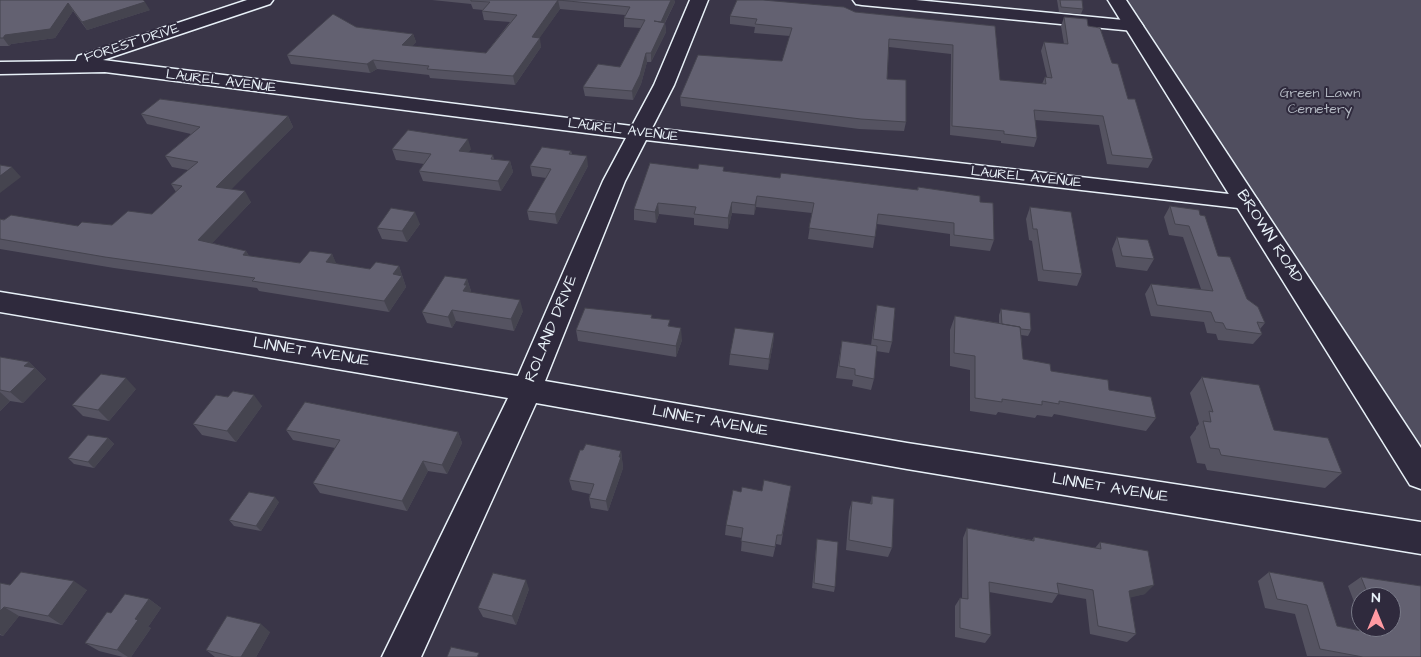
<!DOCTYPE html>
<style>
body{margin:0}
#map{position:relative;width:1421px;height:657px;overflow:hidden;background:#3a3648;font-family:"Architects Daughter",sans-serif}
canvas{display:block}
.north{position:absolute;left:1351px;top:587px;width:50px;height:50px;box-sizing:border-box;background:#2f2a3d;border:1px solid #797a88;border-radius:50%;rotate:0deg;font-size:14px;font-weight:700;line-height:20px;text-align:center;color:#e8f1f8}
.north::after{content:'';display:block;margin:auto;width:18px;height:22px;background:#ff9aa2;clip-path:polygon(50% 0,100% 100%,50% 72%,0 100%)}
</style>
<div id="map">
<canvas width="1421" height="657"></canvas>
<div class="north">N</div>
</div>
<script>
const context = document.querySelector('canvas').getContext('2d');
context.lineJoin = 'round';
function fillPath(path, color) {
  context.fillStyle = color;
  context.fill(path, 'evenodd');
}
function poly(rows) {
  const path = new Path2D();
  for (const r of rows) {
    path.moveTo(r[0], r[1]);
    for (let i = 2; i < r.length; i += 2) path.lineTo(r[i], r[i + 1]);
  }
  return path;
}
function stroke(path, color, width, dash) {
  context.strokeStyle = color;
  context.lineWidth = width;
  context.lineCap = dash ? 'butt' : 'round';
  context.setLineDash(dash || []);
  context.stroke(path);
}
function label(font, color, halo, rows, align = 'center') {
  context.font = font + ' "Architects Daughter",sans-serif';
  context.lineWidth = 4;
  context.setLineDash([]);
  context.textBaseline = 'middle';
  context.strokeStyle = halo;
  context.fillStyle = color;
  for (const [text, x, y, turn = 0] of rows) {
    context.save();
    context.translate(x, y);
    context.rotate((+turn || 0) * Math.PI / 180);
    context.textAlign = isNaN(turn) ? turn : align;
    if (halo) context.strokeText(text, 0, 0);
    context.fillText(text, 0, 0);
    context.restore();
  }
}
fillPath(poly([
 [1126,0,1421,0,1421,448]
]), '#504e5f');
const minor = poly([
 [247,0,273,0,270,4,103,60,632,126,654,85,690,0,708,0,674,85,652,128,1255,197,1259,202,1255,207,1247,209,646,140,625,181,545,381,907,443,1421,522,1421,554,907,469,536,403,421,657,382,657,508,398,0,312,0,292,518,376,603,181,626,138,105,72,0,74,0,62,76,61,78,56,247,0],
 [853,0,916,0,1134,21,1140,22,1143,26,1140,30,1134,31,862,5,856,4,853,0]
]);
const major = poly([
 [1108,0,1126,0,1421,448,1421,489,1410,485,1108,0]
]);
stroke(minor, '#e8f1f8', 3);
stroke(major, '#e8f1f8', 3);
fillPath(minor, '#2f2a3d');
fillPath(major, '#2f2a3d');
fillPath(poly([
 [0,0,150,10,87,30,73,11,55,38,11,44,9,46,0,46],
 [432,0,674,0,675,2,665,23,666,32,651,62,647,62,641,84,633,100,585,96,583,87,620,67,641,28,624,27,624,18,625,15,560,9,539,38,541,47,515,85,430,78,429,75,377,69,370,73,291,64,287,55,356,27,413,34,416,42,412,46,486,53,510,22,484,20,482,11,483,10,473,9,471,4],
 [1057,0,1082,0,1083,9,1081,14,1059,12],
 [855,12,995,26,1000,80,1042,84,1045,77,1047,77,1041,51,1044,42,1064,44,1061,26,1064,17,1088,26,1112,63,1128,99,1153,159,1148,168,1107,164,1099,125,1035,120,1037,138,1034,147,1001,143,1001,141,950,135,951,54,889,47,887,79,906,122,904,131,859,129,681,106,680,97,782,61,790,36,754,33,755,27,730,24,730,16],
 [141,114,288,116,293,127,231,189,251,202,212,243,246,251,249,256,300,263,332,254,336,264,370,269,399,266,406,287,389,312,259,291,257,288,114,268,0,249,0,219,78,226,112,225,152,214,176,192,171,184,188,170,172,167,165,156,191,134,147,124],
 [392,149,471,149,468,152,493,155,494,160,510,161,513,172,501,191,423,181,419,171,424,164,396,160],
 [571,151,572,154,588,166,557,224,529,220,527,211,546,178,532,176,530,166],
 [698,169,724,171,780,178,917,190,918,187,980,202,994,240,990,251,950,246,950,234,877,224,873,248,808,239,812,213,756,207,754,215,732,213,728,229,694,225,694,218,659,214,656,223,634,220,634,209],
 [1170,206,1200,215,1218,256,1247,299,1265,323,1260,329,1262,334,1253,344,1218,340,1216,334,1207,333,1204,322,1151,316,1145,294,1151,284,1201,289,1183,237,1169,235,1164,217],
 [1030,207,1082,274,1077,286,1038,281,1032,241,1029,240,1026,219],
 [420,224,407,242,382,239,377,228],
 [1117,237,1154,259,1147,271,1116,267,1112,249],
 [467,279,471,291,470,292,523,311,514,331,456,321,452,328,427,323,422,312],
 [877,305,892,342,889,353,876,351,874,379,871,390,852,386,853,380,836,378,842,341,871,345,875,316],
 [1001,309,1031,330,1028,336,1021,335,1023,359,1051,371,1109,390,1156,418,1146,431,1054,414,1052,417,1037,415,1035,418,998,412,996,415,970,411,970,370,950,366,950,330,955,316,999,323,999,315],
 [652,318,670,326,682,340,676,357,578,341,576,330],
 [774,333,773,344,768,370,729,365,730,354],
 [0,357,29,362,46,379,23,403,10,401,0,411],
 [1202,377,1274,430,1342,473,1325,488,1207,470,1205,464,1197,463,1190,437,1196,429,1196,427,1199,424,1190,393],
 [136,389,109,421,83,416,72,405],
 [228,397,262,406,236,442,202,435,193,424],
 [286,430,458,432,462,443,447,474,428,471,407,511,320,493,313,483,335,448,293,440],
 [108,438,114,444,94,468,74,464,68,458],
 [621,451,623,468,608,511,591,508,589,498,590,494,572,490,569,480],
 [791,486,781,545,776,544,773,557,741,551,742,538,725,535,726,525,741,492,762,491],
 [872,496,892,548,888,557,846,550,849,511,852,501,870,504],
 [279,502,261,531,234,526,229,520],
 [967,528,1032,540,1034,537,1095,548,1100,542,1145,594,1130,597,1136,634,1127,642,1090,634,1086,599,1058,594,1052,603,989,592,991,635,985,643,955,637,955,606,960,598,962,598,963,538],
 [817,539,835,587,834,592,812,588],
 [1269,572,1323,582,1337,626,1366,632,1364,627,1391,627,1391,597,1361,597,1361,620,1348,586,1361,577,1421,586,1421,657,1307,656,1295,614,1265,608,1258,581],
 [0,583,10,585,87,590,62,625,19,616,3,636,0,635],
 [529,589,516,625,483,617,478,608],
 [149,599,161,608,148,627,151,628,131,657,123,657,99,651,85,643,111,613],
 [270,632,256,657,215,657,206,650]
]), '#555361');
fillPath(poly([
 [558,0,560,9,534,46,532,37],
 [671,0,674,0,675,2,661,30,661,22],
 [145,2,150,10,87,30,82,22],
 [68,3,73,11,55,38,11,44,9,46,3,38,5,35],
 [665,23,666,32,651,62,651,53],
 [413,34,416,42,404,54,402,45],
 [540,38,541,47,515,85,513,76],
 [646,53,647,62,641,84,633,100,632,91],
 [373,60,377,69,370,73,367,64],
 [288,116,293,127,223,198,216,187],
 [468,139,471,149,462,162,459,151],
 [587,156,588,166,557,224,555,214],
 [510,161,513,172,501,191,498,181],
 [12,167,21,177,0,193,0,176],
 [245,191,251,202,205,251,198,240],
 [757,196,756,207,754,215,755,205],
 [732,202,732,213,728,229,728,218],
 [658,203,659,214,656,223,655,212],
 [415,212,420,224,407,242,402,231],
 [246,251,253,262,243,255],
 [332,254,337,265,326,262],
 [399,266,406,287,389,312,384,301,393,274],
 [467,279,471,291,470,293,463,291,464,285],
 [520,300,523,311,514,331,511,319],
 [452,310,456,321,452,328,448,317],
 [681,328,682,340,676,357,676,346],
 [774,333,773,344,768,370,769,359],
 [29,362,46,379,23,403,10,392,24,366],
 [126,378,136,389,109,421,98,410],
 [0,392,10,401,0,411],
 [254,395,262,406,236,442,227,431],
 [458,432,462,443,447,474,442,465],
 [108,438,114,444,94,468,88,462],
 [621,451,623,468,608,511,606,501],
 [423,461,428,471,407,511,402,501],
 [275,497,279,502,261,531,256,526],
 [526,580,529,589,516,625,512,616],
 [74,581,87,590,62,625,48,616],
 [1154,585,1145,594,1121,600,1129,591],
 [149,599,161,608,148,627,151,628,131,657,128,657,117,650,135,619],
 [4,607,19,616,3,636,0,634,0,611],
 [261,624,270,632,256,657,241,657]
]), '#45444f');
const building = poly([
 [0,0,143,0,145,2,82,22,68,3,50,29,5,35,3,38,0,38,0,0],
 [471,0,671,0,661,22,654,21,665,23,651,53,646,53,640,75,632,91,583,87,598,64,620,67,645,20,624,18,630,7,558,0,532,37,540,38,513,76,427,69,429,66,373,60,367,64,287,55,333,14,356,27,413,34,402,45,486,53,517,15,482,11,490,2,471,1,471,0],
 [737,0,763,0,844,7,855,12,995,26,1000,80,1046,84,1045,77,1052,78,1044,42,1068,44,1064,17,1087,19,1088,26,1100,28,1112,63,1118,64,1128,99,1135,99,1153,159,1112,155,1103,116,1034,110,1037,138,1004,134,1004,131,952,126,953,45,889,39,887,79,906,80,906,122,861,119,680,97,698,55,782,61,792,28,755,24,757,19,730,16,737,0],
 [1060,0,1082,0,1083,9,1061,7,1060,0],
 [160,99,288,116,216,187,245,191,198,240,246,251,243,255,300,263,310,251,332,254,326,262,370,269,376,262,399,266,393,274,402,276,384,301,252,281,255,278,105,257,0,239,0,219,4,220,11,215,78,226,82,222,112,225,128,211,152,214,182,186,171,184,198,162,165,156,200,127,141,114,160,99],
 [408,130,468,139,459,151,493,155,491,159,510,161,498,181,419,171,431,154,392,149,408,130],
 [542,147,571,151,569,154,587,156,555,214,527,211,551,169,530,166,542,147],
 [650,163,698,169,699,164,724,167,723,171,780,178,781,173,918,190,918,187,980,196,980,202,993,203,994,240,954,235,954,223,878,214,875,237,809,228,814,203,757,196,755,205,732,202,728,218,694,214,696,207,658,203,655,212,634,209,650,163],
 [0,165,12,167,0,176,0,165],
 [1170,206,1199,210,1200,215,1205,216,1218,256,1230,257,1247,299,1258,307,1265,323,1257,322,1262,334,1226,329,1223,323,1215,322,1211,312,1157,305,1151,284,1213,291,1189,226,1175,224,1170,206],
 [1030,207,1071,212,1082,274,1043,270,1037,229,1033,229,1030,207],
 [391,208,415,212,402,231,377,228,391,208],
 [1117,237,1148,240,1154,259,1122,256,1117,237],
 [445,276,467,279,464,285,467,285,463,291,520,300,511,319,452,310,448,317,422,312,445,276],
 [877,305,895,308,892,342,873,339,877,305],
 [585,308,652,315,651,318,670,320,668,326,681,328,676,346,576,330,585,308],
 [1001,309,1030,313,1031,330,1021,329,1020,327,1002,324,1001,309],
 [955,316,1020,327,1023,359,1050,364,1051,371,1108,380,1109,390,1151,397,1156,418,1059,401,1059,404,1042,401,1042,405,1002,399,1002,402,975,398,975,356,954,353,955,316],
 [735,328,774,333,769,359,730,354,735,328],
 [842,341,877,346,874,379,855,375,855,369,839,366,842,341],
 [0,357,29,362,24,366,35,368,10,392,0,390,0,357],
 [101,374,126,378,98,410,72,405,101,374],
 [1202,377,1259,385,1274,430,1328,438,1342,473,1221,455,1219,449,1210,448,1203,421,1211,422,1209,411,1213,412,1202,377],
 [233,391,254,395,227,431,193,424,216,395,228,397,233,391],
 [305,402,458,432,442,465,423,461,402,501,313,483,340,440,286,430,305,402],
 [88,435,108,438,88,462,68,458,88,435],
 [586,444,621,451,619,457,621,457,606,501,589,498,594,484,569,480,580,450,583,450,586,444],
 [764,480,791,486,782,535,777,535,775,547,741,541,743,528,726,525,733,490,741,492,742,487,762,491,764,480],
 [249,492,275,497,256,526,229,520,249,492],
 [872,496,894,499,892,548,849,540,852,501,872,504,872,496],
 [967,528,1034,541,1034,537,1101,549,1100,542,1148,551,1154,585,1129,591,1136,634,1098,626,1093,590,1057,583,1059,594,989,582,991,635,960,628,960,598,968,599,967,528],
 [817,539,838,542,835,587,814,583,817,539],
 [21,572,74,581,48,616,4,607,0,611,0,583,10,585,21,572],
 [1269,572,1323,582,1337,626,1381,635,1381,633,1383,634,1381,627,1391,627,1391,597,1369,597,1361,577,1421,586,1421,657,1363,657,1320,649,1307,605,1277,599,1269,572],
 [493,573,526,580,512,616,478,608,493,573],
 [125,594,149,599,135,619,138,620,117,650,85,643,107,612,111,613,125,594],
 [227,616,261,624,241,657,234,657,206,650,227,616],
 [451,647,479,653,477,657,447,657,451,647]
]);
fillPath(building, '#636171');
stroke(building, '#45444f', 1);
label('14px', '#e8f1f8', '#2f2a3d', [
 ["FOREST DRIVE",132,44,-18],
 ["LAUREL AVENUE",221,82,7],
 ["LAUREL AVENUE",623,131,7],
 ["LAUREL AVENUE",1026,178,6]
]);
label('14px', '#b3b8c2', '#2f2a3d', [
 ["Green Lawn",1320,94],
 ["Cemetery",1320,110]
]);
label('16px', '#e8f1f8', '#2f2a3d', [
 ["BROWN ROAD",1269,237,57],
 ["ROLAND DRIVE",552,329,-68],
 ["LINNET AVENUE",311,353,9],
 ["LINNET AVENUE",710,422,10],
 ["LINNET AVENUE",1110,489,9]
]);
</script>
